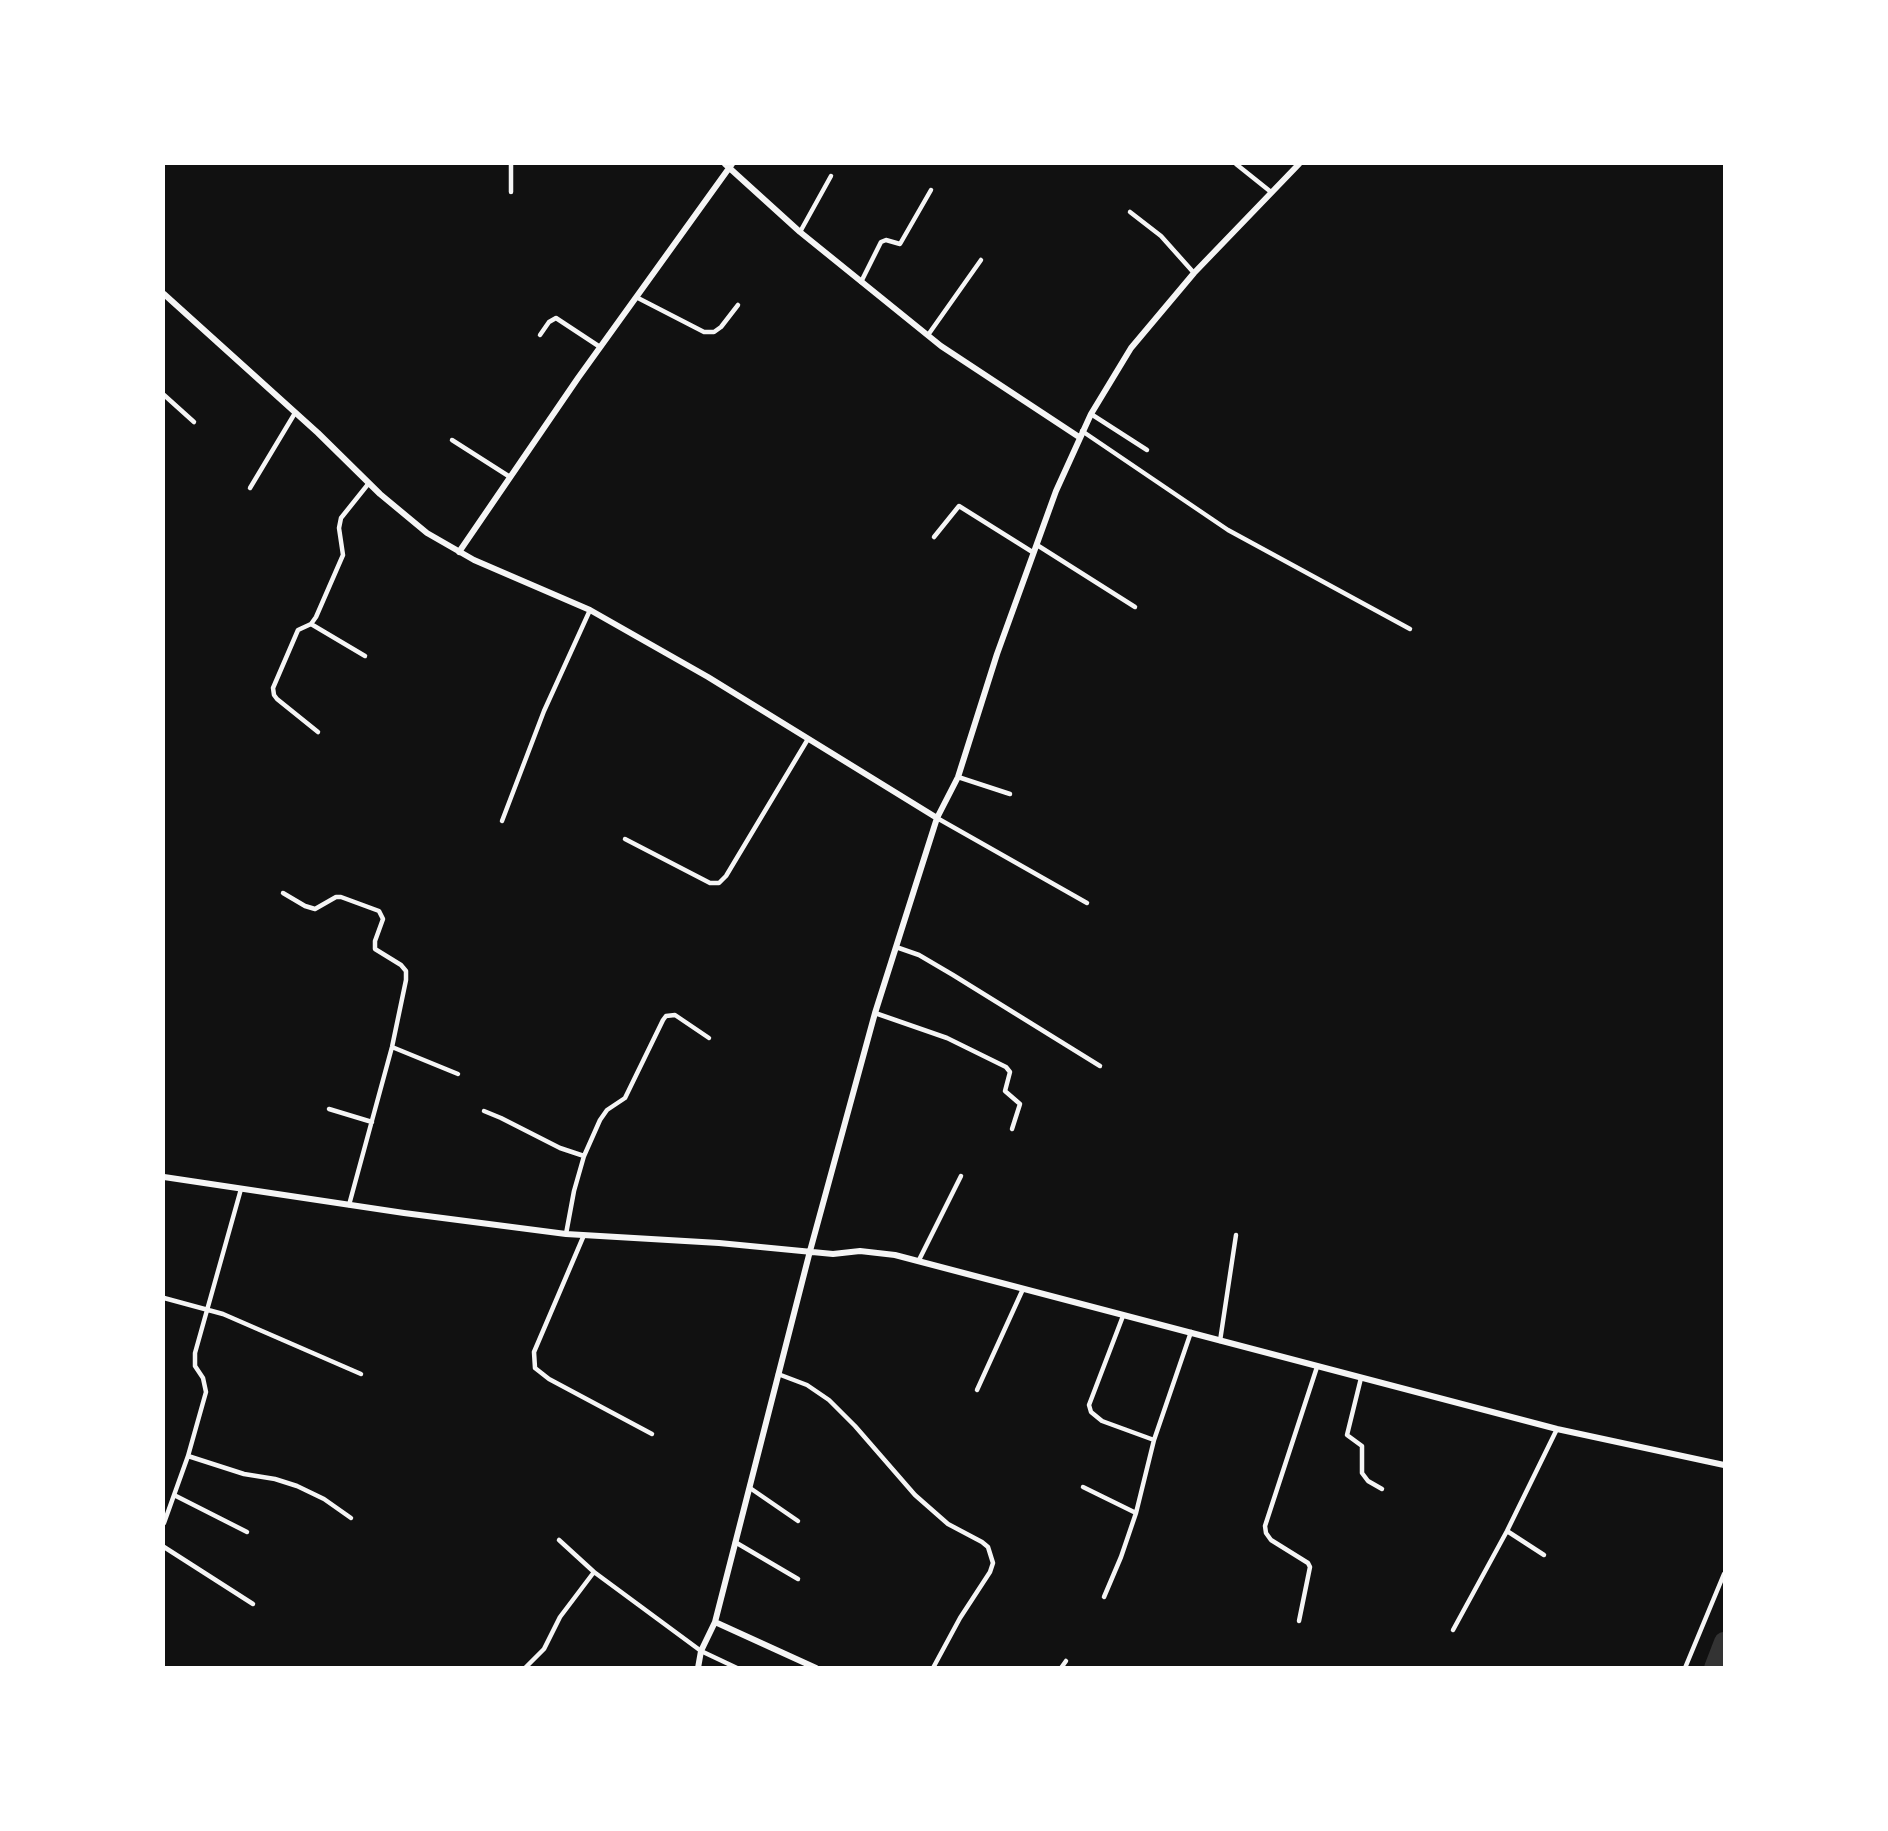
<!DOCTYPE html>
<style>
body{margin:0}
#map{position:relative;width:1888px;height:1831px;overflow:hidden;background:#111;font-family:"Space Grotesk",sans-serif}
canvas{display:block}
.frame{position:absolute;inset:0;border:165px solid #fff;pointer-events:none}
</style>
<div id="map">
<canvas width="1888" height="1831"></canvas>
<div class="frame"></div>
</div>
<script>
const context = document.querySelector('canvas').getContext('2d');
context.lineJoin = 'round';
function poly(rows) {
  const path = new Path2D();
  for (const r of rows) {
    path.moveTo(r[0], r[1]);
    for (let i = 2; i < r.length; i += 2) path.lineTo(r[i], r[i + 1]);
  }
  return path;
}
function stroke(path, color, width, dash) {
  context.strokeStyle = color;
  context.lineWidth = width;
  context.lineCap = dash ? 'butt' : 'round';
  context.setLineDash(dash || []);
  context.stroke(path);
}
stroke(poly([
 [1714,1668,1724,1642]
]), '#333', 20);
stroke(poly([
 [511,164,511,192],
 [1236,164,1271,192],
 [1130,212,1161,236,1194,273],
 [800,232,831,176],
 [861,282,881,242,886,240,900,244,931,190],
 [636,297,704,332,714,332,721,327,738,305],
 [540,335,549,322,556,318,600,347],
 [928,335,981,260],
 [164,395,194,422],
 [1091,414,1147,450],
 [1082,431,1228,530,1410,629],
 [452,440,510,477],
 [250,488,295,413],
 [934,537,959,506,1034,553],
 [1037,545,1135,607],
 [311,624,365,656],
 [318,732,277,699,274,695,273,688,298,630,311,624,316,617,343,555,339,528,341,518,369,483],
 [958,777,1010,794],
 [937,818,1087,903],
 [502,821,544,711,590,610],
 [625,839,710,883,719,883,726,876,808,739],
 [283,893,305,906,315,909,336,897,341,897,379,911,383,919,375,941,375,949,401,965,406,971,406,980,392,1047,349,1205],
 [896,947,919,955,953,975,1100,1066],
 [875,1013,947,1038,1006,1067,1010,1072,1005,1091,1020,1104,1012,1129],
 [392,1047,458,1074],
 [329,1109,372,1122],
 [484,1111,501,1118,560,1148,584,1156],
 [566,1234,574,1191,584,1156,600,1120,607,1110,625,1098,663,1020,666,1016,675,1015,709,1038],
 [584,1235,534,1352,535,1368,549,1379,652,1434],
 [919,1260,961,1176],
 [164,1298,223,1314,361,1374],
 [1123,1316,1089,1405,1091,1412,1102,1421,1154,1440],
 [1220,1341,1236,1235],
 [778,1374,807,1385,829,1400,855,1426,915,1495,948,1524,982,1542,988,1547,993,1563,990,1572,960,1618,933,1668],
 [1361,1378,1347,1435,1362,1446,1362,1473,1368,1481,1382,1489],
 [977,1390,1023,1289],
 [188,1456,244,1474,275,1479,297,1486,324,1499,351,1518],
 [1083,1487,1136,1513],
 [750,1488,798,1521],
 [174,1495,247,1532],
 [164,1523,188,1456,206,1392,203,1378,195,1366,195,1353,241,1189],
 [1507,1531,1544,1555],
 [559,1540,594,1572],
 [735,1542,798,1579],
 [164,1547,253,1604],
 [1104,1597,1121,1557,1136,1513,1154,1440,1191,1332],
 [1299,1621,1310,1567,1308,1563,1271,1540,1266,1533,1265,1526,1317,1367],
 [1453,1630,1507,1531,1557,1429],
 [525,1668,544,1649,560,1617,594,1572,701,1651,737,1668],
 [1061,1668,1066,1661],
 [1685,1668,1724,1574]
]), '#f5f5f5', 4.5);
stroke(poly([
 [725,164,800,232,941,346,1079,437],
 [164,294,318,433,380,494,427,533,474,560,590,610,708,677,937,818],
 [459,552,578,378,732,164],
 [164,1177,404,1213,566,1234,719,1243,833,1254,860,1251,895,1255,1557,1429,1724,1465],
 [715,1622,816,1668],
 [698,1668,701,1651,715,1622,810,1251,875,1013,937,818,958,777,997,654,1056,491,1091,414,1131,348,1194,273,1299,164]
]), '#f5f5f5', 6);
</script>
